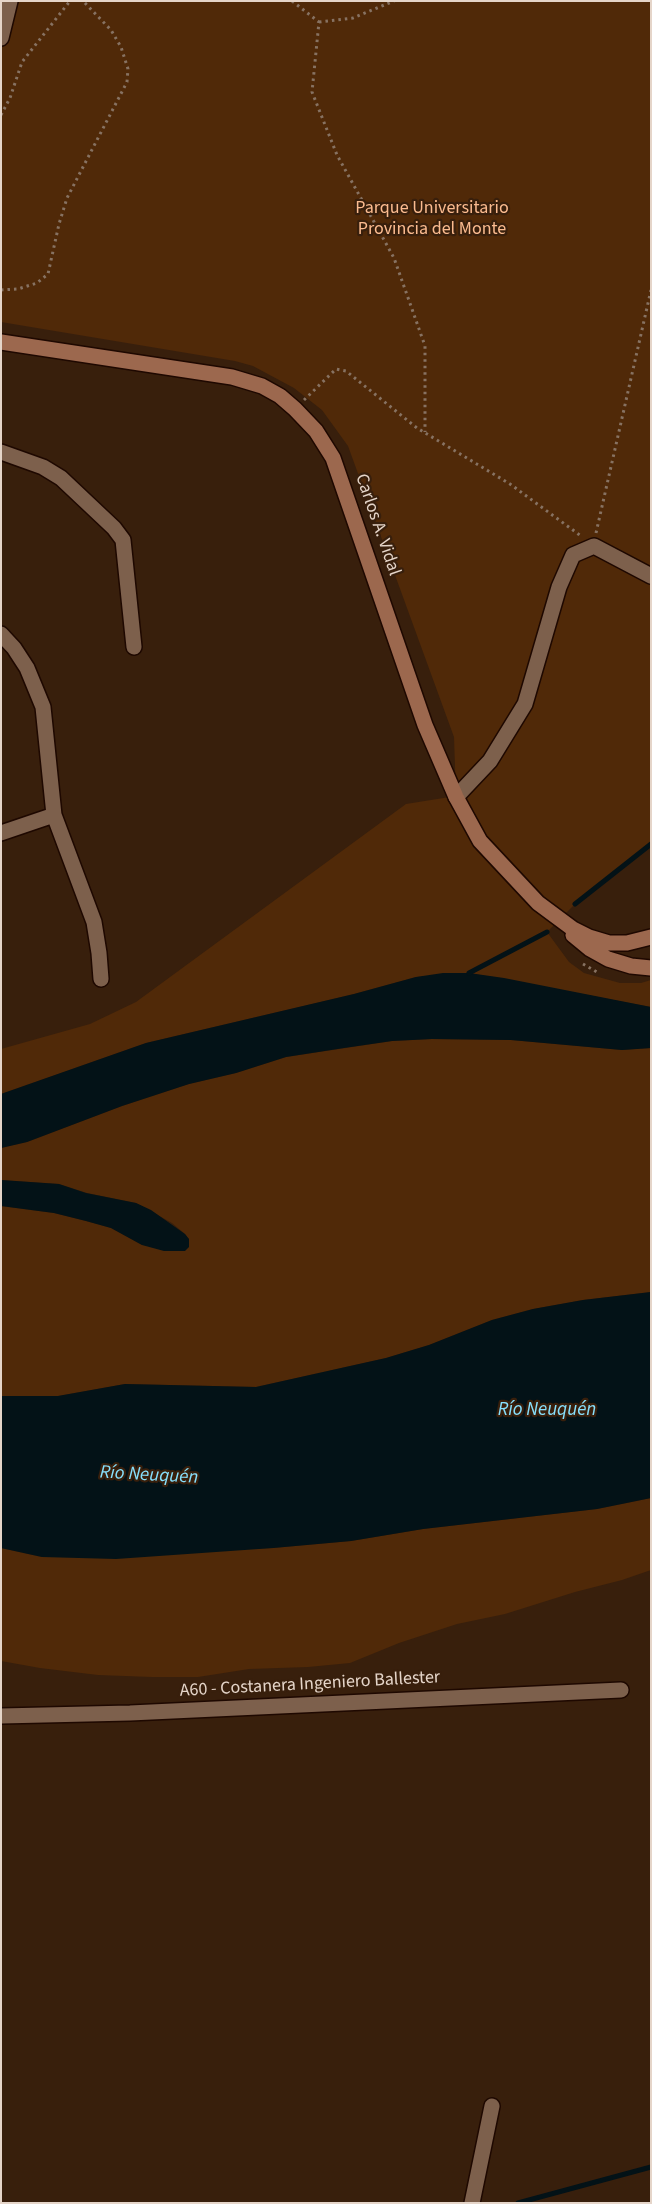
<!DOCTYPE html>
<meta charset="utf-8">
<style>
body{margin:0}
#map{position:relative;width:652px;height:2204px;overflow:hidden;background:#381f0c;font-family:"Source Sans 3",sans-serif}
canvas{display:block}
.frame{position:absolute;inset:0;border:2px solid #e5d5c9;pointer-events:none}
</style>
<div id="map">
<canvas width="652" height="2204"></canvas>
<div class="frame"></div>
</div>
<script>
const context = document.querySelector('canvas').getContext('2d');
context.lineJoin = 'round';
function fillPath(path, color) {
  context.fillStyle = color;
  context.fill(path, 'evenodd');
}
function poly(rows) {
  const path = new Path2D();
  for (const r of rows) {
    path.moveTo(r[0], r[1]);
    for (let i = 2; i < r.length; i += 2) path.lineTo(r[i], r[i + 1]);
  }
  return path;
}
function stroke(path, color, width, dash) {
  context.strokeStyle = color;
  context.lineWidth = width;
  context.lineCap = dash ? 'butt' : 'round';
  context.setLineDash(dash || []);
  context.stroke(path);
}
function label(font, color, halo, rows, align = 'center') {
  context.font = font + ' "Source Sans 3",sans-serif';
  context.lineWidth = 4.5;
  context.setLineDash([]);
  context.textBaseline = 'middle';
  context.strokeStyle = halo;
  context.fillStyle = color;
  for (const [text, x, y, turn = 0] of rows) {
    context.save();
    context.translate(x, y);
    context.rotate((+turn || 0) * Math.PI / 180);
    context.textAlign = isNaN(turn) ? turn : align;
    if (halo) context.strokeText(text, 0, 0);
    context.fillText(text, 0, 0);
    context.restore();
  }
}
fillPath(poly([
 [10,1,651,1,651,844,575,904,547,932,569,962,584,973,620,983,641,983,651,980,651,1007,469,973,416,977,354,994,146,1043,1,1094,1,1049,90,1024,136,1002,406,804,456,796,454,737,348,446,322,410,294,388,253,366,235,361,1,322,1,38],
 [432,1039,511,1040,622,1050,651,1048,651,1292,583,1300,533,1309,492,1320,429,1345,386,1358,256,1387,125,1384,58,1396,1,1396,1,1206,54,1213,86,1221,111,1228,142,1245,189,1247,189,1240,185,1234,172,1223,136,1203,87,1193,59,1184,1,1180,1,1148,27,1142,122,1106,189,1084,236,1073,286,1057,392,1041],
 [651,1498,651,1570,622,1580,575,1592,505,1614,457,1624,399,1643,350,1663,308,1667,249,1669,198,1677,152,1677,98,1675,40,1668,1,1661,1,1548,42,1557,273,1548,351,1541,423,1529,597,1509]
]), '#502908');
fillPath(poly([
 [443,973,469,973,504,978,651,1007,651,1048,622,1050,511,1040,432,1039,392,1041,344,1048,286,1057,236,1073,189,1084,122,1106,27,1142,1,1148,1,1094,146,1043,354,994,416,977],
 [1,1180,59,1184,86,1193,136,1203,151,1210,185,1234,189,1239,189,1247,185,1251,164,1251,142,1245,111,1228,86,1221,54,1213,1,1206],
 [651,1292,651,1498,597,1509,423,1529,351,1541,273,1548,116,1559,42,1557,1,1548,1,1396,58,1396,125,1384,256,1387,386,1358,429,1345,492,1320,533,1309,583,1300]
]), '#031217');
stroke(poly([
 [575,904,651,844],
 [469,973,547,932],
 [518,2203,651,2167]
]), '#031217', 5);
const street = poly([
 [1,38,10,1],
 [1,452,43,467,61,478,114,528,123,540,134,647],
 [1,634,14,648,27,668,43,707,54,815,94,922,99,953,101,979],
 [456,797,490,761,525,704,559,587,573,555,594,546,651,576],
 [1,833,54,815],
 [1,1716,130,1713,621,1690],
 [472,2203,492,2106]
]);
const secondary = poly([
 [1,342,232,377,262,386,280,396,295,409,316,431,333,458,425,725,456,797,480,841,538,903,573,929,589,937,609,943,627,943,651,937],
 [573,935,590,949,608,959,631,966,651,968]
]);
stroke(street, '#1e0800', 18);
stroke(secondary, '#1e0800', 18);
stroke(poly([
 [292,1,319,22,312,92,337,155,394,258,425,346,425,432],
 [319,22,353,18,394,1],
 [1,115,10,98,22,62,70,1],
 [1,290,18,289,37,283,48,274,59,224,67,198,127,82,128,69,121,47,111,30,83,1],
 [304,400,336,369,346,371,417,428,510,484,581,536],
 [596,533,651,290],
 [583,964,597,972]
]), '#877262', 3, [2.5, 4]);
stroke(street, '#7d604c', 15);
stroke(secondary, '#9c684e', 15);
label('18px', '#fbbb8f', '#381f0c', [
 ["Parque Universitario",432,209],
 ["Provincia del Monte",432,230]
]);
label('18px', '#e5d5c9', '#381f0c', [
 ["Carlos A. Vidal",377,525,71],
 ["A60 - Costanera Ingeniero Ballester",310,1685,-3]
]);
label('italic 19px', '#87e0fd', '#381f0c', [
 ["Río Neuquén",547,1411],
 ["Río Neuquén",149,1476,3]
]);
</script>
